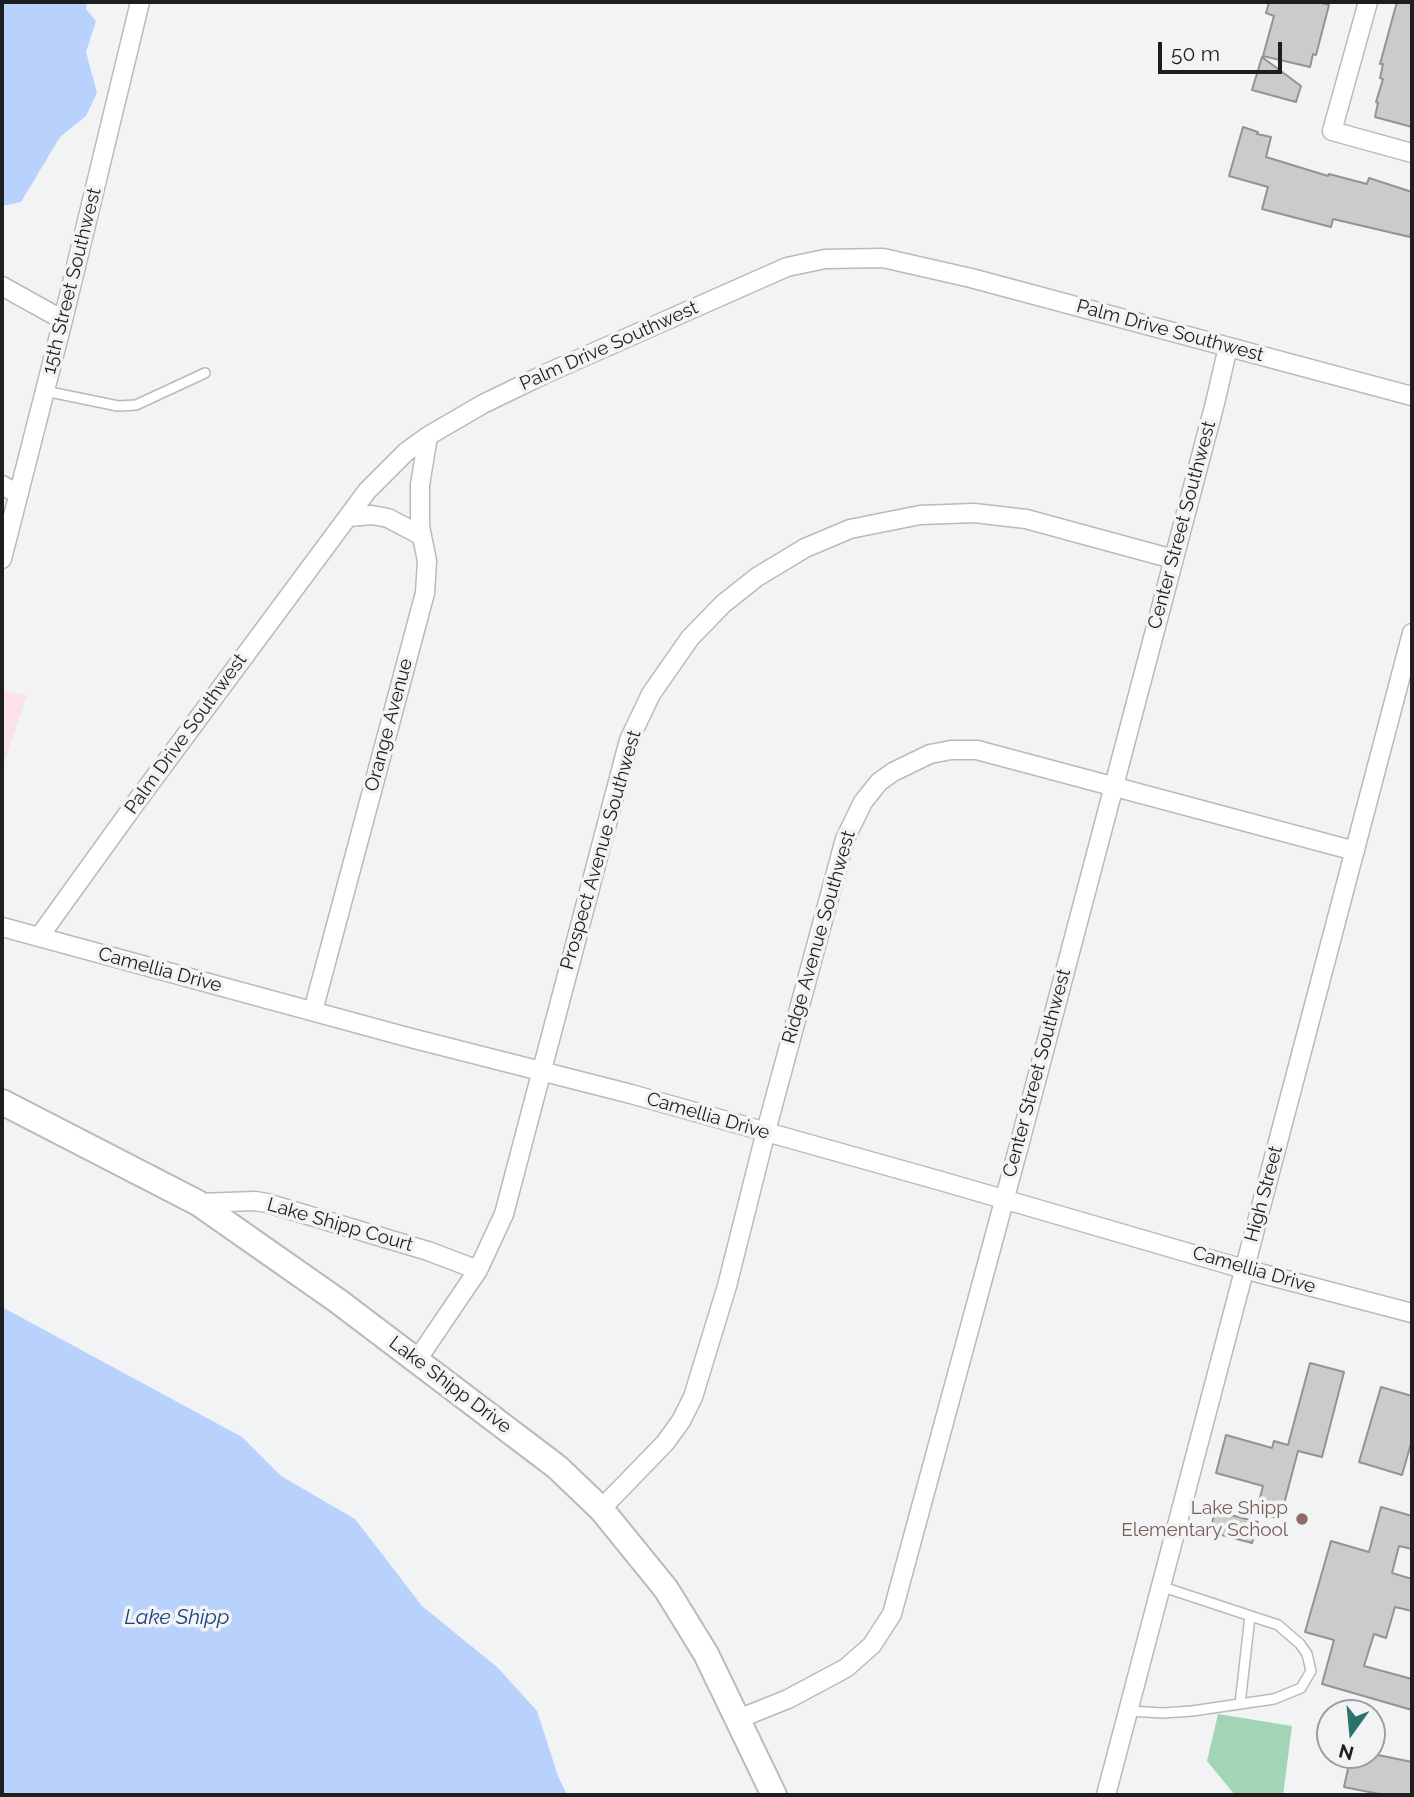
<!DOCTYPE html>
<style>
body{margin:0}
#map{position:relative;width:1414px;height:1797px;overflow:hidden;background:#f2f3f4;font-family:Raleway,sans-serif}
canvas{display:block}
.frame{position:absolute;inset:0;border:4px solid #1d1e1e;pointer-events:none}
.north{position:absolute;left:1316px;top:1699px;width:70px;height:70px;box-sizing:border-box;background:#f2f3f4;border:2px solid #9d9e9e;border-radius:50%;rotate:195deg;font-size:19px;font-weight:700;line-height:28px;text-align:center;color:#1d1e1e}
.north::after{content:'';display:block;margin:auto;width:24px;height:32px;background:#2a726c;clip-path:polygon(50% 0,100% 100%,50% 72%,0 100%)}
.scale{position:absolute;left:1158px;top:42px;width:124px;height:32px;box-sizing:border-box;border:4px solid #1d1e1e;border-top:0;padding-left:9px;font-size:21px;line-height:24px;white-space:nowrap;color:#1d1e1e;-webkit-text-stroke:5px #f2f3f4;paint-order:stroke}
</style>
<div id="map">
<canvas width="1414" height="1797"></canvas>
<div class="frame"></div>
<div class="north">N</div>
<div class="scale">50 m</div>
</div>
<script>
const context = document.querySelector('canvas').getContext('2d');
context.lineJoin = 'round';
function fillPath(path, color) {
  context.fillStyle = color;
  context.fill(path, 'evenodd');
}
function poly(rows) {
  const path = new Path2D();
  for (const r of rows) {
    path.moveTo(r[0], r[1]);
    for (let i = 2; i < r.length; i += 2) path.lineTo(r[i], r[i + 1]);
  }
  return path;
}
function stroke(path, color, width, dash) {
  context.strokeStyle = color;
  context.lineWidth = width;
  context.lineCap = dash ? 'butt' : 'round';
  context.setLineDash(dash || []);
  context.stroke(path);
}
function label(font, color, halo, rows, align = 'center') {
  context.font = font + ' Raleway,sans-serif';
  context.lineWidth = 7;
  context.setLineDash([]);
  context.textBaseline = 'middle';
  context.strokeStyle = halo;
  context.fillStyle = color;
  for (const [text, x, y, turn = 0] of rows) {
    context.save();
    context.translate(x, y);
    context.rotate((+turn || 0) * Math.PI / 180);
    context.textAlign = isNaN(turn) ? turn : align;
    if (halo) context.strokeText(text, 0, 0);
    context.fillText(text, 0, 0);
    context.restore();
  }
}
fillPath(poly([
 [2,689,27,696,2,769]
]), '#fae1ec');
fillPath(poly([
 [1218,1714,1292,1726,1283,1795,1235,1795,1207,1761]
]), '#a2d5b5');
fillPath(poly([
 [2,2,87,2,86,9,96,21,86,52,97,93,86,116,60,137,21,202,2,206],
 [2,1307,242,1437,281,1476,355,1519,422,1606,497,1667,537,1711,558,1776,567,1795,2,1795]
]), '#b9d1fd');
const building = poly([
 [1269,2,1318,2,1329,5,1316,55,1313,54,1310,67,1263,56,1274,16,1266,13,1269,2],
 [1397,2,1412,2,1412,127,1375,117,1378,103,1376,102,1383,79,1380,78,1383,64,1380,64,1397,2],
 [1262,57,1301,86,1296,102,1252,90,1262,57],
 [1243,127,1258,132,1257,134,1271,137,1266,157,1328,176,1329,174,1367,184,1369,178,1412,192,1412,228,1410,237,1333,219,1331,227,1262,209,1268,187,1229,176,1243,127],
 [1310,1363,1344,1372,1322,1457,1298,1451,1280,1519,1256,1512,1263,1486,1216,1473,1226,1435,1272,1448,1274,1441,1288,1445,1310,1363],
 [1381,1387,1412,1396,1412,1440,1402,1475,1359,1462,1381,1387],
 [1381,1507,1412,1516,1412,1549,1399,1546,1392,1573,1412,1579,1412,1611,1395,1607,1386,1638,1374,1634,1364,1666,1412,1679,1412,1710,1322,1684,1334,1640,1305,1632,1331,1541,1369,1552,1381,1507],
 [1215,1511,1258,1522,1252,1543,1210,1532,1215,1511],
 [1351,1755,1378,1755,1412,1762,1412,1795,1384,1795,1344,1787,1351,1755]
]);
fillPath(building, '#cccbca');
stroke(building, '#949392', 2);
const lane = poly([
 [45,391,118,406,136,405,205,373],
 [1240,1704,1250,1616],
 [1128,1711,1163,1713,1192,1711,1274,1699,1301,1688,1311,1671,1307,1654,1300,1644,1278,1625,1160,1586]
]);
const street = poly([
 [1368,2,1332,131,1412,153],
 [2,286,63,320],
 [2,485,18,494],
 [349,517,372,515,388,518,422,536],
 [2,559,63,320,140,2],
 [2,927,407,1037,631,1094,941,1181,1244,1269,1412,1313],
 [39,937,137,801,367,491,406,452,428,436,483,404,545,374,787,267,825,259,883,258,971,278,1412,396],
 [313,1011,425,593,427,561,420,526,420,485,428,436],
 [198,1203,255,1201,267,1203,428,1251,478,1270],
 [417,1360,478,1270,504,1214,629,740,651,694,690,638,723,604,757,577,805,548,850,529,920,515,974,513,1026,519,1173,559],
 [601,1509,665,1443,681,1421,693,1397,727,1286,766,1131,845,839,863,802,879,782,893,772,930,754,951,750,977,750,1355,851],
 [738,1719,788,1699,846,1668,872,1645,892,1614,1020,1142,1215,403,1228,347],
 [1106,1795,1412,633]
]);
const secondary = poly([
 [2,1102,198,1203,338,1301,557,1467,601,1509,666,1589,706,1654,774,1795]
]);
stroke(lane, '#b9babb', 12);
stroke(street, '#b9babb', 21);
stroke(secondary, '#b9babb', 28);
stroke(lane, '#fff', 9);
stroke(street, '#fff', 18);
stroke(secondary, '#fff', 24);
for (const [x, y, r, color] of [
 [1302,1519,7,"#8d6e63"]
]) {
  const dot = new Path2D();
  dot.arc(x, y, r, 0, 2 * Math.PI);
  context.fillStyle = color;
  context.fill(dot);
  stroke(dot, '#f2f3f4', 2.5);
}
label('19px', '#1d1e1e', '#f2f3f4', [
 ["15th Street Southwest",72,281,-76],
 ["Palm Drive Southwest",1170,331,15],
 ["Palm Drive Southwest",609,346,-24],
 ["Center Street Southwest",1182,525,-75],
 ["Orange Avenue",389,725,-75],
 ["Palm Drive Southwest",186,734,-54],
 ["Prospect Avenue Southwest",601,850,-74],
 ["Ridge Avenue Southwest",819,937,-74],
 ["Camellia Drive",160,970,15],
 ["Center Street Southwest",1037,1073,-75],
 ["Camellia Drive",708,1116,16],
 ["High Street",1264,1194,-75],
 ["Lake Shipp Court",340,1225,16],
 ["Camellia Drive",1254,1270,16],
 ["Lake Shipp Drive",450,1385,37]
]);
label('19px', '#785e54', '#f2f3f4', [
 ["Lake Shipp",1288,1508],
 ["Elementary School",1288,1530]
], 'right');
label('italic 21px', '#204180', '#f2f3f4', [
 ["Lake Shipp",177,1618]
]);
</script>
